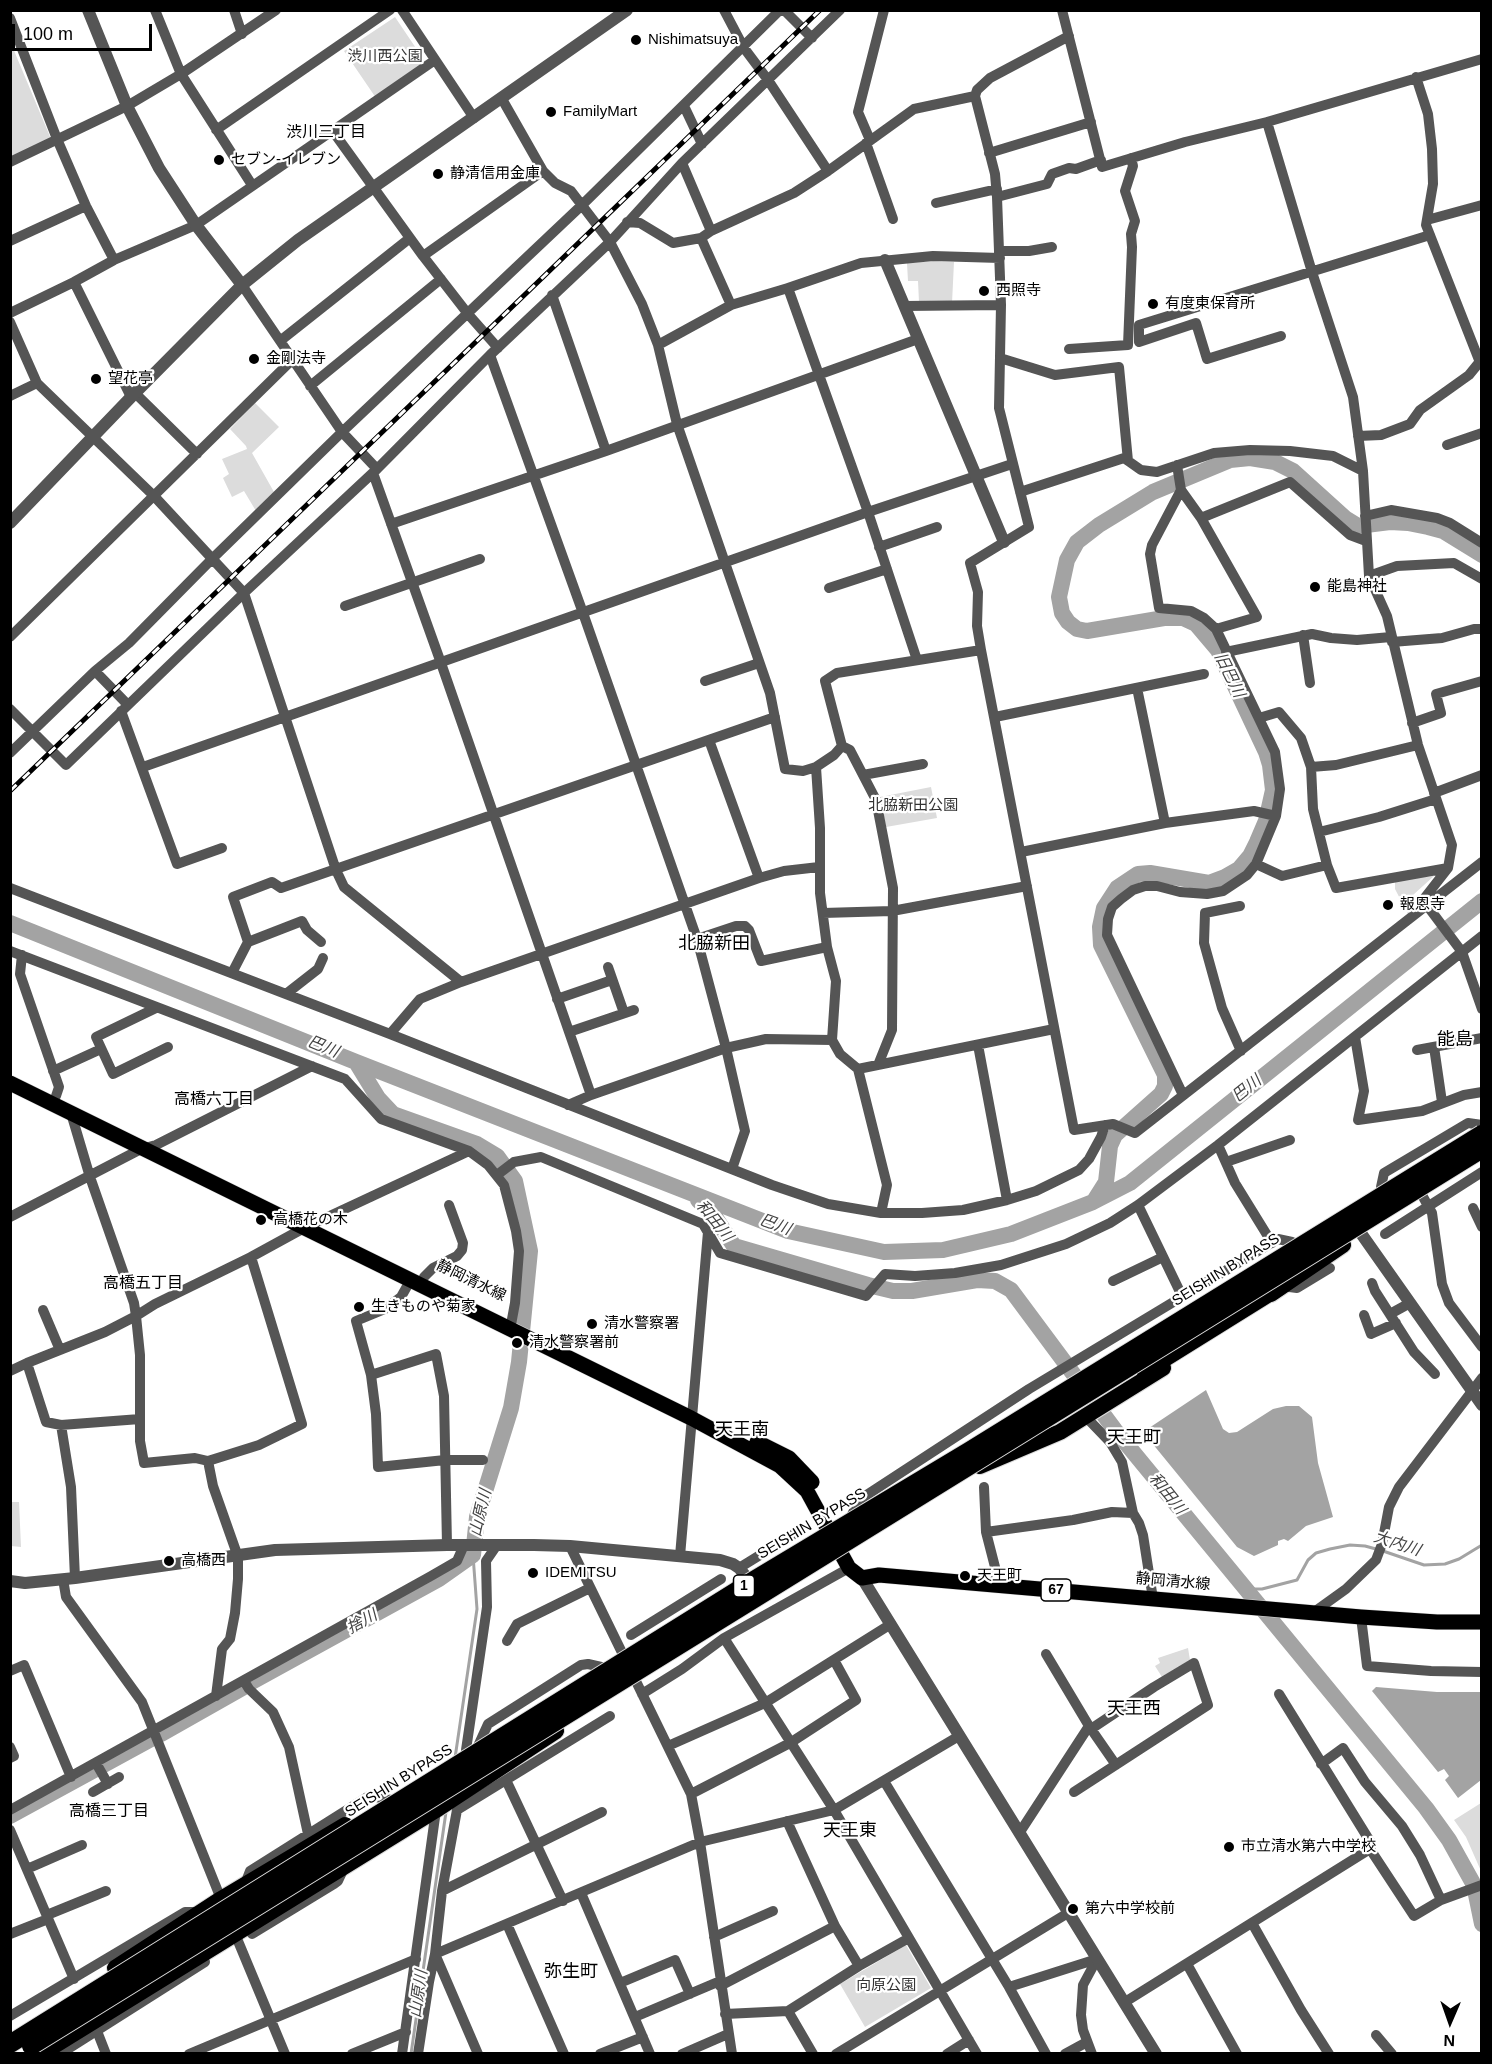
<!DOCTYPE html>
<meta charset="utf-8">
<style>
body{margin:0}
#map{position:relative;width:1492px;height:2064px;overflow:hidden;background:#fff;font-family:Arial,sans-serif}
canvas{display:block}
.frame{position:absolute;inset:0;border:12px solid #000;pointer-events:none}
.north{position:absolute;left:1420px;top:1992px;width:60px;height:60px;-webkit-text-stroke:4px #fff;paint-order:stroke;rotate:182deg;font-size:16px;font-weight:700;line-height:24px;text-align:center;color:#000}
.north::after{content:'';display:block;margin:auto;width:21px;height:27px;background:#000;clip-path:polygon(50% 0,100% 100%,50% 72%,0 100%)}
.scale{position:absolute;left:12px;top:24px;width:140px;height:27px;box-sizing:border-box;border:3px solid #000;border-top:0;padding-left:8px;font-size:18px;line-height:21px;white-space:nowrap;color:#000;-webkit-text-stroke:4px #fff;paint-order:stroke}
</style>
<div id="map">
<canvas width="1492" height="2064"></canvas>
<div class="frame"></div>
<div class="north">N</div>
<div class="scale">100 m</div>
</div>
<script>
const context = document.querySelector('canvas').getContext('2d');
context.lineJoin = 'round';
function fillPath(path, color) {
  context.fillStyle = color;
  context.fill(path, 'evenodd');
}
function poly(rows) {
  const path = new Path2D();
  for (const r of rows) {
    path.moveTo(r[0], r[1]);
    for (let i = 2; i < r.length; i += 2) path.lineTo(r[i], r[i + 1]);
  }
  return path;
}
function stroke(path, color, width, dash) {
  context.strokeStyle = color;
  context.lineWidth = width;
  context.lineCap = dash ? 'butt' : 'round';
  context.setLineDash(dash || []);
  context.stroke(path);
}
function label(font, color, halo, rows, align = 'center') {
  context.font = font + ' Arial,"Noto Sans JP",sans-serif';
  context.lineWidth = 4.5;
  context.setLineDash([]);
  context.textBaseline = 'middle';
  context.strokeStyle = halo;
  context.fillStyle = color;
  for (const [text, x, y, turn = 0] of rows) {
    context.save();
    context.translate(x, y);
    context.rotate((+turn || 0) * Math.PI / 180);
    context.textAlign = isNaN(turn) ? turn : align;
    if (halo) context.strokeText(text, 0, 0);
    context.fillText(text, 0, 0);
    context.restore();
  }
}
fillPath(poly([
 [395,17,426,63,376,98,344,51],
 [10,41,51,139,10,158],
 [933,261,954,262,952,303,919,302,918,281,908,281,907,263],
 [255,403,279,427,252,453,274,492,256,511,244,491,232,497,223,478,229,474,222,459,247,449,246,446,230,429],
 [931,787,937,818,886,827,880,797],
 [1434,876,1413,895,1420,905,1408,914,1395,889,1395,879],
 [10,1502,19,1502,21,1547,11,1546],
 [1188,1648,1190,1660,1162,1677,1155,1666,1160,1663,1158,1658],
 [1481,1803,1481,1871,1466,1837,1454,1820],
 [906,1945,931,1988,865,2027,840,1984]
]), '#dcdcdc');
fillPath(poly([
 [1206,1390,1223,1429,1229,1433,1237,1432,1273,1409,1286,1406,1299,1406,1312,1417,1318,1463,1333,1517,1306,1526,1288,1541,1284,1539,1278,1541,1278,1545,1254,1556,1237,1547,1143,1432],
 [1376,1687,1437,1692,1481,1692,1481,1780,1458,1798,1445,1780,1449,1776,1444,1769,1438,1772,1372,1691]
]), '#a3a3a3');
stroke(poly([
 [1383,1551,1424,1565,1445,1564,1459,1559,1482,1545],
 [1244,1589,1262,1589,1297,1580,1308,1560,1316,1553,1330,1549,1350,1545,1365,1546,1376,1549],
 [455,1758,477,1609,473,1555],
 [411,2054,446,1812]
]), '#a3a3a3', 3);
stroke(poly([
 [10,923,356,1062,788,1231,884,1252,943,1250,1011,1234,1093,1202,1130,1183,1482,901],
 [698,1200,715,1217,734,1246,868,1285,893,1291,912,1291,977,1280,995,1281,1011,1290,1115,1430,1426,1808,1449,1840,1474,1885,1482,1924],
 [1094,1201,1106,1182,1110,1146,1115,1135,1161,1094,1165,1086,1165,1075,1101,945,1100,927,1104,908,1117,888,1138,874,1150,873,1209,883,1225,877,1239,869,1250,856,1257,842,1266,821,1273,790,1270,765,1266,752,1218,650,1196,624,1183,618,1164,618,1087,631,1077,629,1068,622,1062,613,1059,597,1067,560,1077,542,1099,525,1153,492,1230,460,1250,458,1275,462,1293,471,1345,518,1358,526,1390,522,1408,523,1428,527,1443,531,1482,555],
 [248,1684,439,1579,473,1555,477,1517,511,1408,519,1362,530,1251,515,1181,497,1156,477,1144,393,1114,378,1098,356,1062],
 [161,1734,244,1687],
 [10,1816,153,1738]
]), '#a3a3a3', 16);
const primary = poly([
 [10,1083,691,1418,780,1466,807,1491,849,1568,862,1578,879,1575,1361,1617,1437,1622,1482,1622],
 [757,1442,789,1458,812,1482]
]);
const trunk = poly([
 [1271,1294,1343,1245],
 [980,1466,1060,1432,1163,1368],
 [115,1968,221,1899,345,1825],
 [41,2054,436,1810,556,1731]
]);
const motorway = poly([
 [1145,1370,1280,1286]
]);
stroke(primary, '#dbdbdb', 16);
stroke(trunk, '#dbdbdb', 18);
stroke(motorway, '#dbdbdb', 20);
stroke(poly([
 [155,10,181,74,252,185],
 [234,10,242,34],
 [402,10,474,118],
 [724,10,744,48,768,80,828,171],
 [784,10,812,38],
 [1062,10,1102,167,1185,142,1267,122,1482,59],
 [10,18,57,139,86,206,114,260],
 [1069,36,990,78,977,90,975,96,995,174,997,197,1001,305,999,408,1029,527,970,563,978,592,977,626,981,650,1074,1130,1113,1124,1135,1133,1482,862],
 [1416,77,1428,114,1432,149,1433,184,1426,225,1479,360,1482,362],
 [502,99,543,171,555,183,571,191,610,242,642,304,658,345,677,424,770,693,785,769,803,771,816,767,820,828,820,893,827,947,836,981,832,1040,840,1054,858,1069,1054,1029],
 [684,106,702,144],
 [1267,122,1312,272,1353,397,1363,471,1369,576,1387,616,1418,745,1452,845,1448,868,1423,900,1462,952,1482,1009],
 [216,130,390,10],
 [332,130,423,256,468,314,498,348],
 [870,140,858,112,884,10],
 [866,143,893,219],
 [989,153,1091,122],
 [10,162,127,106,181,74,276,10],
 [682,163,711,231,794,193,828,171,914,109,975,96],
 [997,197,1047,184,1052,174,1069,168,1076,169,1101,160],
 [936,203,997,189],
 [1427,220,1482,205],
 [627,222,640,223,673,243,701,238,711,231],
 [701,238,731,305],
 [10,241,86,206],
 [1000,251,1029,251,1052,247],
 [423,256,543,171],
 [74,282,131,397],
 [242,285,342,432,377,469],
 [788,288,868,512,917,660],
 [552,295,606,451],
 [904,306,1001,305],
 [10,313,74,282,114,260,196,225,435,60],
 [10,322,37,383,154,496,244,593,336,870,344,887,461,982,759,878,784,871,819,867],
 [1281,336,1207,359,1196,323,1139,342,1139,325,1430,235],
 [280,341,410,238],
 [658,345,731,305,788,288,861,263,933,256,1000,258],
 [1069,349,1128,345,1132,247,1131,234,1135,221,1125,191,1133,166,1131,158],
 [490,355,583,613,697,939,726,1048,745,1131,732,1169],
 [1000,358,1055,375,1119,367,1128,461],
 [310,386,441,279],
 [135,393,197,454],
 [10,396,37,383],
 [1358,436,1381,435,1410,424,1420,410,1469,375,1482,359],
 [1447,445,1482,433],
 [1177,465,1181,490,1201,518,1257,617,1216,629],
 [373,473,441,663,591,1095],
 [1181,490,1152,545,1150,554,1159,608,1191,611,1204,618,1216,629,1275,752,1280,789,1276,816,1256,864,1247,875,1223,891,1207,894,1180,892,1157,886,1145,886,1133,890,1121,899,1112,907,1108,919,1107,935,1183,1095],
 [1020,492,1124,458,1141,470,1157,472,1214,453,1250,450,1290,451,1333,456,1363,471],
 [1365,516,1391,510,1437,518,1450,523,1482,543],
 [1201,518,1290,482,1350,535,1366,541],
 [391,524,606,451,918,339],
 [879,547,937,527],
 [1369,576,1397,566,1454,563,1482,579],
 [829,588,887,569],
 [345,606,480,559],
 [1303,635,1310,683],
 [10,637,292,360],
 [1392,642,1442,638,1474,629,1482,629],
 [1226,652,1312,634,1331,638,1357,640,1391,637],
 [95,671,128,705],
 [705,681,759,663],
 [1137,688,1165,823],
 [10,709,66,765,244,593,377,469,490,355,610,242,682,163,840,10],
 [121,711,177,864,222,848],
 [995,717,1204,674],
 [1259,718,1279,712,1301,738,1311,767],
 [1412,723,1441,713,1436,694,1482,681],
 [709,740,759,878],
 [1418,745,1336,765,1311,767,1313,809,1327,865,1336,888,1448,868],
 [10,753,95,671,129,643,213,558,342,432,582,205,780,10],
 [143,767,868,512,1012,464],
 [816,767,834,755,842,746],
 [863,775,923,764],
 [1434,793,1482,775],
 [1319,832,1379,817,1436,799],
 [1021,852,1165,823,1254,811,1276,816],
 [1256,864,1282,876,1327,865],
 [10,888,390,1034,772,1185,828,1204,881,1213,922,1213,963,1210,1007,1200,1036,1191,1079,1170,1089,1159,1101,1137,1105,1125],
 [1240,906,1205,913,1204,943,1222,1008,1241,1051],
 [823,913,892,911,1027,886],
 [697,939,736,926,745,926,749,930,761,961,827,947],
 [248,942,302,921,307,930,321,942],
 [10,951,345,1079,381,1119,469,1151,488,1165,504,1185,516,1231,519,1251,515,1303,510,1330],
 [22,955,20,974,59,1087,56,1096],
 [608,967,624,1013],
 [232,973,248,942,233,897,272,882,281,888,775,717],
 [286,994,318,969,323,958],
 [557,999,612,980],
 [156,1008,96,1037,113,1074,168,1047],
 [569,1032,634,1010],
 [390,1034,420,999,461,982],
 [1355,1037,1364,1091,1358,1120,1422,1111,1464,1095,1482,1092],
 [978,1045,1007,1200],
 [1434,1047,1442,1102],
 [1417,1050,1482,1038],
 [878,1065,892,1030,893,888,876,800,850,750,842,746,825,681,837,673,981,650],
 [858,1069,887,1185,881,1213],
 [53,1071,101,1049],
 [568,1105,591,1095,726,1048,766,1039,832,1040],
 [1218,1145,1235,1183,1272,1243],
 [1226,1162,1290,1140],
 [497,1175,514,1162,541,1157,703,1224,720,1253,866,1296,885,1274,915,1276,955,1273,1001,1265,1066,1244,1110,1223,1138,1205,1218,1145,1482,936],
 [1381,1187,1384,1173,1468,1123,1482,1125],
 [1422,1195,1432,1213,1442,1284,1449,1303,1482,1347],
 [1138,1205,1182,1296],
 [1473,1208,1482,1227],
 [10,1217,141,1149,156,1145,312,1066],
 [1385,1234,1482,1172],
 [251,1257,304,1228,469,1151],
 [424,1277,433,1268,457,1256,462,1250,463,1243,449,1205],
 [410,1281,401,1297,385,1309,356,1321,371,1375,376,1414,378,1467,445,1460,483,1460],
 [1113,1281,1163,1257],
 [1372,1283,1375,1291,1414,1352,1435,1374],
 [1282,1286,1297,1288,1330,1268],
 [43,1310,60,1350],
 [1390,1314,1410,1303],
 [1364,1315,1371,1334,1396,1323],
 [27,1363,46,1422,61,1425,140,1419],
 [10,1371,27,1363,105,1332,136,1316,155,1304,251,1257,302,1424,259,1445,208,1461,195,1458,144,1463,140,1441,140,1355,136,1316,134,1303,90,1177,71,1113],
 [371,1375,436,1354,444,1396,447,1545],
 [1085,1416,1110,1442,1122,1462,1133,1513,1139,1523,1143,1535,1153,1599],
 [61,1425,71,1487,75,1578],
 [208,1461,213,1486,237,1554],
 [984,1487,986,1532,995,1567,997,1585],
 [849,1521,859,1500,1029,1389,1278,1239,1292,1242],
 [986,1532,1073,1520,1112,1512,1133,1513],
 [570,1546,691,1794,700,1842,732,2054],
 [680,1556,708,1232],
 [739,1568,799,1531],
 [63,1579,66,1597,142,1702,223,1904],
 [1314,1612,1346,1589,1376,1560,1382,1544,1389,1507,1399,1487,1482,1378],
 [1361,1617,1367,1666,1431,1671,1482,1672],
 [631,1635,721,1579],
 [724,1638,834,1810,977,2054],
 [507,1641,517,1624,590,1588],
 [1046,1654,1089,1726,1116,1765],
 [10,1671,24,1665,71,1777],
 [244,1681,249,1689,273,1712,289,1747,308,1834],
 [642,1694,682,1669,724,1638,849,1568],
 [1279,1694,1371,1843,1370,1849],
 [216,1696,222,1649,230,1639,235,1613,238,1579,238,1554],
 [478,1746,488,1724,581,1665,588,1664,610,1669],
 [668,1746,765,1703,891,1624],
 [10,1747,14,1756,10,1758],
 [466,1750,487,1607,486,1561,497,1545],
 [96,1763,108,1784],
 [1321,1764,1343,1748,1365,1782,1402,1826,1420,1855,1441,1900],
 [506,1780,563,1901],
 [884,1781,1009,1987,1046,2054],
 [93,1792,119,1777],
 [1074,1792,1208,1705,1194,1663,1154,1687,1091,1729],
 [691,1794,790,1743,856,1700,834,1660],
 [10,1810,431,1576,457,1561,464,1545],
 [787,1821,835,1926,859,1966],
 [10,1830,74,1979],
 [1020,1832,1089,1726],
 [27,1869,82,1845],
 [245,1884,250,1871,369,1796,388,1799],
 [442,1891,602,1812],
 [581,1893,650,2054],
 [47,1915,106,1891],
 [1252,1923,1301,2010,1329,2054],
 [507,1924,564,2054],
 [233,1929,285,2054],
 [10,1934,48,1919],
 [252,1934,334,1884,338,1881,344,1868],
 [714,1937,773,1911],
 [1187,1964,1237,2054],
 [620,1983,675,1960,690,1994],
 [720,1986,835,1926],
 [1009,1987,1097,1959,1083,1985,1081,2015,1083,2030,1092,2054],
 [1125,2002,1370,1849,1414,1916,1441,1900,1482,1885],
 [788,2011,813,2054],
 [725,2014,788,2011,859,1966,909,1938],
 [10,2016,185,1912,200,1912],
 [635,2017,720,1981],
 [97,2031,106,2054],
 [1376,2035,1392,2054],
 [60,2054,205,1962],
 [189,2054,416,1959],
 [352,2054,406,2032],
 [402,2054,436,1810],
 [418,2054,429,1982,435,1954,442,1891,457,1810,610,1716],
 [478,2054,435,1954,700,1842,834,1810,959,1736],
 [600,2054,643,2037],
 [682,2054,728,2034],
 [836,2054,1068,1913],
 [947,2054,969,2040],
 [1065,2054,1087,2042]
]), '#555', 10);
stroke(poly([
 [88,10,127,106,159,168,196,225,242,285],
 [885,260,1004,542],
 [10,523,135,393,242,285,298,240,627,10],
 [1353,1222,1482,1405],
 [862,1578,1156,2054],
 [10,1581,25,1583,75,1578,275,1550,447,1545,534,1545,570,1546,720,1560,733,1564,739,1568,753,1585]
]), '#555', 12);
stroke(primary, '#000', 15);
stroke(trunk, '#000', 16);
stroke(motorway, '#000', 18);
const rail = poly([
 [10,791,820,10]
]);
stroke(rail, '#000', 5);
stroke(rail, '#fff', 3, [9]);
const motorwayBridge = poly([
 [10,2044,754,1580,969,1451,1482,1134],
 [31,2046,1482,1149]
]);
stroke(motorwayBridge, '#dbdbdb', 20, []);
stroke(motorwayBridge, '#000', 18);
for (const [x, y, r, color] of [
 [636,40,6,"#000"],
 [551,112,6,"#000"],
 [219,160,6,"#000"],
 [438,174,6,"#000"],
 [984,291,6,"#000"],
 [1153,304,6,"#000"],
 [254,359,6,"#000"],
 [96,379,6,"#000"],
 [1315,587,6,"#000"],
 [1388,905,6,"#000"],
 [261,1220,6,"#000"],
 [359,1307,6,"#000"],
 [592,1324,6,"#000"],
 [517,1343,6,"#000"],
 [169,1561,6,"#000"],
 [533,1573,6,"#000"],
 [965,1576,6,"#000"],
 [1229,1847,6,"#000"],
 [1073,1909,6,"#000"]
]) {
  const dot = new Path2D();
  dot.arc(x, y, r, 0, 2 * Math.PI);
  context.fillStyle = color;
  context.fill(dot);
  stroke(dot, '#fff', 2);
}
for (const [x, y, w] of [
 [744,1586,21],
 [1056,1590,30]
]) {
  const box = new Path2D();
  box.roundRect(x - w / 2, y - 11, w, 22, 4.5);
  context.fillStyle = '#fff';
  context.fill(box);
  stroke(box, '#000', 1.5);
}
label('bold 14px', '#000', null, [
 ["1",744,1586],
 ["67",1056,1590]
]);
label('15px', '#000', '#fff', [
 ["Nishimatsuya",648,40],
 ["FamilyMart",563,112],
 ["セブン-イレブン",231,160],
 ["静清信用金庫",450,174],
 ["西照寺",996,291],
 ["有度東保育所",1165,304],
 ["金剛法寺",266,359],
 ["望花亭",108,379],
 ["能島神社",1327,587],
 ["報恩寺",1400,905],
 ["高橋花の木",273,1220],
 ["生きものや菊家",371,1307],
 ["清水警察署",604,1324],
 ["清水警察署前",529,1343],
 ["高橋西",181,1561],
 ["IDEMITSU",545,1573],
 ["天王町",977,1576],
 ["市立清水第六中学校",1241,1847],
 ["第六中学校前",1085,1909]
], 'left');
label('15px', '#333', '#fff', [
 ["渋川西公園",385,57],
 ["北脇新田公園",913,806],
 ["向原公園",886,1986]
]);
label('15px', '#000', '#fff', [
 ["SEISHIN BYPASS",1226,1270,-32],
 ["静岡清水線",471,1281,26],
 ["SEISHIN BYPASS",812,1524,-31],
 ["静岡清水線",1173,1582,5],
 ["SEISHIN BYPASS",399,1781,-32]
]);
label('16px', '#000', '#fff', [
 ["渋川三丁目",326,133],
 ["高橋六丁目",214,1100],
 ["高橋五丁目",143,1284],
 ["高橋三丁目",109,1812]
]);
label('italic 16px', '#444', '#fff', [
 ["旧巴川",1229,675,64],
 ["巴川",323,1047,22],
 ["巴川",1247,1089,-39],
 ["和田川",714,1221,51],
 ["巴川",775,1225,20],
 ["和田川",1167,1494,51],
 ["山原川",481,1513,-77],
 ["大内川",1397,1544,18],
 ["捨川",362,1622,-29],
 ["山原川",419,1994,-82]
]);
label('18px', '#000', '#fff', [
 ["北脇新田",714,944],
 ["能島",1455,1040],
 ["天王南",742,1430],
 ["天王町",1134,1438],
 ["天王西",1134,1709],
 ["天王東",850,1831],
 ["弥生町",571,1972]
]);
</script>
